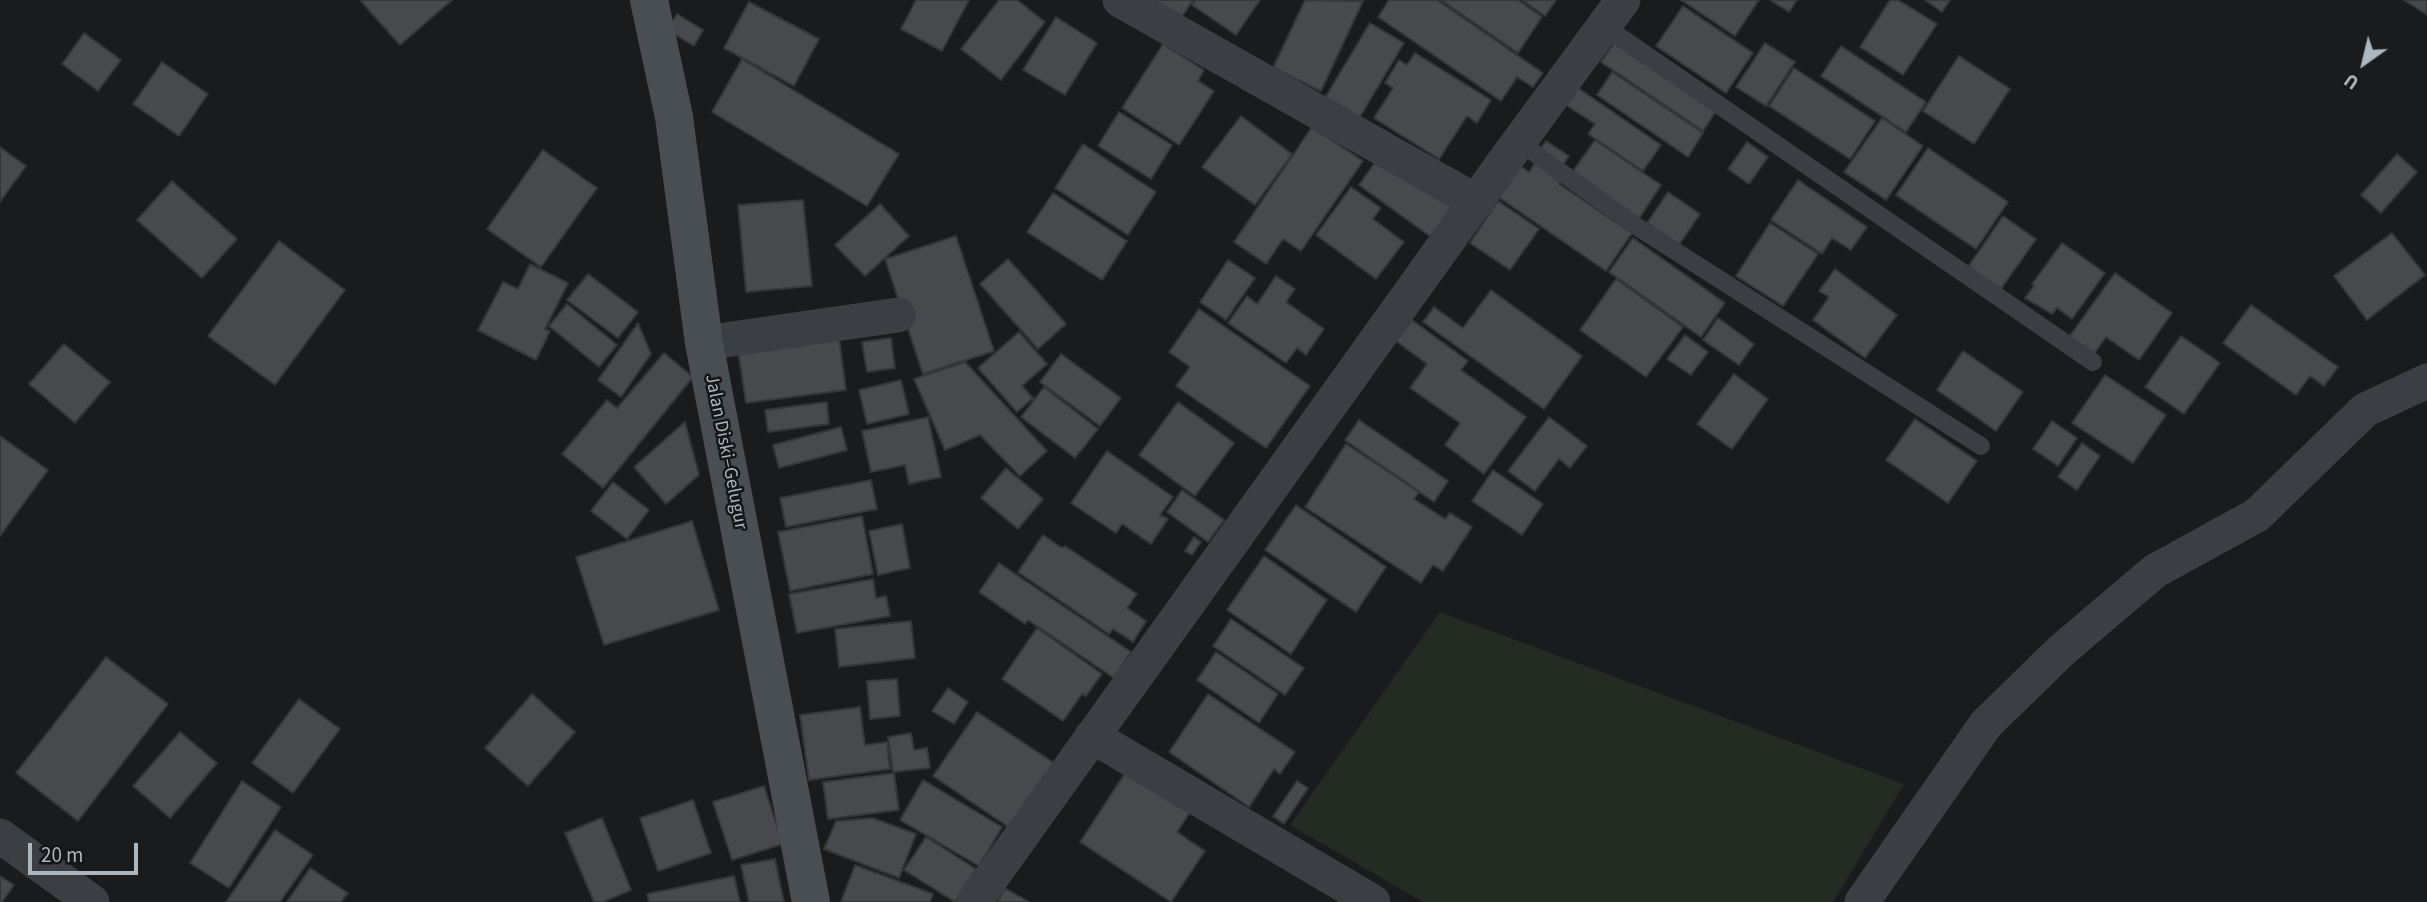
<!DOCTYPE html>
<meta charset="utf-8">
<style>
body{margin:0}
#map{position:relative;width:2427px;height:902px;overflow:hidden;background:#1a1b1d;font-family:"Source Sans 3",sans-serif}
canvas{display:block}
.north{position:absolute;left:2329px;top:28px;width:70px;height:70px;-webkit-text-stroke:5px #151618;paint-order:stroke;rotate:214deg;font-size:19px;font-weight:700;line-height:28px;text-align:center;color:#adb6bc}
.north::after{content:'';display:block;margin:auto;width:24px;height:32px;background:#adb6bc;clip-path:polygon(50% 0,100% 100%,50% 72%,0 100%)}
.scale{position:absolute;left:28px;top:843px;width:110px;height:32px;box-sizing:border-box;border:4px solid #adb6bc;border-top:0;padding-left:9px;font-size:21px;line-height:24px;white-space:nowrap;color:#adb6bc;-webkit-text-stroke:5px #151618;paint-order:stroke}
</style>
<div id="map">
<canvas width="2427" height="902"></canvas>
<div class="north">U</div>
<div class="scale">20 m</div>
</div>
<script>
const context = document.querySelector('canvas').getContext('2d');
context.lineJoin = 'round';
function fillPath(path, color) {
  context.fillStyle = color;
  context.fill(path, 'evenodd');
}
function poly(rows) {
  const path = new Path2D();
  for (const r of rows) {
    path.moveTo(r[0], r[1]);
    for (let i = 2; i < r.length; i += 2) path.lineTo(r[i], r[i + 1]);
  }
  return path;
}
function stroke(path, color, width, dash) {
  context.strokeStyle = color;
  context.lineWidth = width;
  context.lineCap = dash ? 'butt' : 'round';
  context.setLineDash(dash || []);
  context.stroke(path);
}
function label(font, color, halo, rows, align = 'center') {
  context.font = font + ' "Source Sans 3",sans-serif';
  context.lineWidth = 5;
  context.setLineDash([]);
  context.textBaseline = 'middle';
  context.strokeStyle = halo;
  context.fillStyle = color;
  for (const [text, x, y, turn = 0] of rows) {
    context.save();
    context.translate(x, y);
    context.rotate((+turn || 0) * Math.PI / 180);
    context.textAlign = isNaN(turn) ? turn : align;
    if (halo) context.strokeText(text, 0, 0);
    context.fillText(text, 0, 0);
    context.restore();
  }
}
fillPath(poly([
 [1440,612,1904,784,1833,902,1423,902,1290,825]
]), '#232b22');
const building = poly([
 [360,0,452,0,400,45,360,0],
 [916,0,969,0,942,51,901,29,916,0],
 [999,0,1017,0,1045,22,1001,80,961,49,999,0],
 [1137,0,1193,0,1175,27,1137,0],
 [1195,0,1260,0,1236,35,1192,5,1195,0],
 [1305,0,1363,1,1321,91,1273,68,1305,0],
 [1389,0,1437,0,1543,73,1533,87,1517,77,1501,101,1378,17,1389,0],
 [1441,0,1518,0,1542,17,1518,53,1441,0],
 [1522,0,1556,0,1545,16,1522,0],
 [1681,0,1759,0,1735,36,1681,0],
 [1770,0,1797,0,1789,12,1770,0],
 [1890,0,1898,0,1937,24,1903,75,1860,47,1890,0],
 [1925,0,1950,0,1942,12,1925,0],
 [2404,0,2427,0,2427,15,2404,0],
 [749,2,819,39,794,86,724,48,749,2],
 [1683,6,1753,53,1726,93,1656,46,1683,6],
 [677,14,703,30,694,46,667,30,677,14],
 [1056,17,1097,43,1065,95,1023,70,1056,17],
 [1370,23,1404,43,1354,127,1320,106,1370,23],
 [84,33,121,60,98,91,62,64,84,33],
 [1614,43,1716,111,1703,131,1601,62,1614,43],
 [1765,43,1795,62,1766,106,1736,87,1765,43],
 [1163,44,1204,70,1198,81,1214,91,1179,145,1122,108,1163,44],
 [1841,46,1926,102,1906,132,1821,76,1841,46],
 [1415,53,1491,100,1477,123,1467,116,1439,159,1374,118,1393,88,1385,83,1399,60,1407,65,1415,53],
 [1959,56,2010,89,1974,144,1923,111,1959,56],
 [742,59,899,154,867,206,712,112,742,59],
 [162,62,208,94,179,136,133,104,162,62],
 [1794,68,1875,121,1850,159,1769,106,1794,68],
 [1612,72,1703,133,1688,157,1597,95,1612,72],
 [1575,86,1661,145,1643,171,1588,134,1595,124,1563,103,1575,86],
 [1119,112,1172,145,1151,179,1098,146,1119,112],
 [1241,116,1292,154,1255,205,1202,167,1241,116],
 [1882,118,1923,146,1886,200,1844,172,1882,118],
 [1312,127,1363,161,1301,251,1283,239,1266,264,1234,242,1312,127],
 [1595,140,1661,185,1638,220,1571,174,1595,140],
 [1546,141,1569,156,1562,166,1539,151,1546,141],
 [1747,142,1768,157,1749,184,1728,169,1747,142],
 [1083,144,1156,192,1128,235,1055,188,1083,144],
 [0,147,26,166,0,202,0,147],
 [1928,148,2008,202,1976,249,1896,195,1928,148],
 [543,150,597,188,541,267,487,229,543,150],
 [1381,154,1458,198,1431,237,1359,185,1381,154],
 [2397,154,2417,172,2381,213,2361,195,2397,154],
 [1537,160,1563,178,1559,184,1632,233,1606,271,1497,196,1518,164,1529,172,1537,160],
 [1798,180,1867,227,1851,250,1832,238,1822,254,1771,220,1798,180],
 [172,181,237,239,202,278,137,220,172,181],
 [1351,187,1381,208,1373,219,1404,242,1376,279,1316,235,1351,187],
 [1668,192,1700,214,1679,245,1647,223,1668,192],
 [1053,193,1127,241,1102,280,1027,232,1053,193],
 [803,200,812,286,746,292,738,205,803,200],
 [1498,201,1539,229,1510,270,1470,243,1498,201],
 [880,204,909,236,865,276,835,245,880,204],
 [2003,216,2036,239,2001,289,1968,267,2003,216],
 [1770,223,1818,254,1783,306,1736,276,1770,223],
 [2392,233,2425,275,2367,320,2334,276,2392,233],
 [956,236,994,351,923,374,885,259,956,236],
 [1633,238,1725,303,1701,337,1609,272,1633,238],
 [279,241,345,290,275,385,208,336,279,241],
 [2062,243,2105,273,2072,319,2057,308,2052,314,2025,298,2034,286,2032,284,2062,243],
 [1008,259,1066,324,1038,349,980,284,1008,259],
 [1228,260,1255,278,1226,320,1200,302,1228,260],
 [530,264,568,283,545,329,550,331,536,360,478,330,503,282,518,289,530,264],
 [1835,269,1897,315,1865,358,1813,320,1829,297,1819,291,1835,269],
 [2115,273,2172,313,2139,360,2106,337,2094,354,2069,337,2115,273],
 [588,274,638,312,618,338,567,300,588,274],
 [1276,276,1295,289,1286,302,1324,329,1306,355,1297,348,1286,363,1228,323,1247,296,1257,304,1276,276],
 [1616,279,1683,327,1646,377,1580,330,1616,279],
 [1491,290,1582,356,1544,409,1423,322,1434,307,1463,328,1491,290],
 [567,304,617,345,599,367,549,326,567,304],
 [2251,305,2338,367,2324,386,2310,376,2296,395,2223,343,2251,305],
 [1199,309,1310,386,1266,448,1176,386,1190,367,1169,352,1199,309],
 [1718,318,1754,344,1739,365,1703,340,1718,318],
 [1412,320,1468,361,1461,370,1526,417,1484,474,1445,445,1460,423,1410,388,1427,364,1396,341,1412,320],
 [638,323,651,354,621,397,598,380,638,323],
 [1019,332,1047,364,1022,386,1033,398,1017,412,978,368,1019,332],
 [1685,335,1708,352,1691,375,1667,359,1685,335],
 [2181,336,2220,363,2184,414,2145,387,2181,336],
 [839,337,846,390,746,403,738,351,839,337],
 [891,338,895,368,867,372,862,342,891,338],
 [64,344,110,382,75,423,29,384,64,344],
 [1963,351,2023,392,1996,431,1937,390,1963,351],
 [664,353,693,377,603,488,562,454,607,400,617,408,664,353],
 [1061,354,1121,398,1100,426,1040,382,1061,354],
 [965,362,1047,451,1020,476,980,435,945,450,914,379,965,362],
 [1734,374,1768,399,1732,449,1697,424,1734,374],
 [2105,375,2166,415,2133,463,2072,423,2105,375],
 [901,380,909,414,867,424,859,390,901,380],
 [1044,387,1098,429,1075,458,1021,417,1044,387],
 [827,402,829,424,768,432,765,410,827,402],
 [1178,402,1234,443,1195,496,1139,455,1178,402],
 [928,417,941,477,909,484,905,465,871,472,862,431,928,417],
 [1549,417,1587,446,1570,468,1559,459,1535,491,1508,471,1549,417],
 [1915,419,1977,461,1948,503,1886,460,1915,419],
 [1359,420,1448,481,1434,502,1345,440,1359,420],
 [2052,421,2077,438,2058,466,2033,449,2052,421],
 [685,422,699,475,666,504,634,467,685,422],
 [841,427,847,450,779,468,773,445,841,427],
 [0,436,48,470,0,536,0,436],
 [2082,443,2100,456,2077,490,2058,477,2082,443],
 [1346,444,1419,492,1414,499,1445,519,1450,513,1472,527,1443,571,1433,565,1421,583,1305,507,1346,444],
 [1107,451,1173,497,1160,515,1168,519,1151,544,1122,524,1116,533,1071,503,1107,451],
 [1006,468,1043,499,1018,529,981,498,1006,468],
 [1493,470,1543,504,1522,535,1472,501,1493,470],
 [871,480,877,509,786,527,780,498,871,480],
 [613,482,649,510,627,539,591,511,613,482],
 [1182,490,1224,520,1208,542,1167,512,1182,490],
 [1296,505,1386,567,1356,612,1265,550,1296,505],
 [862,516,873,574,790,591,778,532,862,516],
 [692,521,719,610,604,645,576,557,692,521],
 [902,524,910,568,878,575,869,531,902,524],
 [1043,535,1062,548,1065,546,1137,594,1127,608,1146,621,1133,642,1113,629,1109,634,1018,572,1043,535],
 [1194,537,1201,542,1192,555,1185,551,1194,537],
 [1264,556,1327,600,1291,654,1227,610,1264,556],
 [999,563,1131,652,1114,678,1028,620,1025,624,979,592,999,563],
 [873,579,876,598,886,596,890,616,797,633,789,594,873,579],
 [1231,619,1304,668,1285,695,1213,646,1231,619],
 [911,621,915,658,839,667,835,629,911,621],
 [1037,628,1102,674,1086,696,1082,694,1063,721,1002,679,1037,628],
 [1216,652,1278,694,1259,723,1197,680,1216,652],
 [106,657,168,704,78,821,16,773,106,657],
 [897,679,900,716,870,719,867,681,897,679],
 [948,688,968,702,954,724,932,711,948,688],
 [532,694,575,732,528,786,485,748,532,694],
 [1208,694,1295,752,1280,774,1274,769,1249,807,1169,752,1208,694],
 [299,699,340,729,293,793,252,763,299,699],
 [860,707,865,745,887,742,890,769,809,780,800,715,860,707],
 [977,712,1054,763,1010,828,933,776,977,712],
 [180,732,217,763,170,818,133,786,180,732],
 [911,733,914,750,927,748,930,768,893,772,888,737,911,733],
 [1127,770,1190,812,1177,832,1205,851,1171,902,1080,842,1127,770],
 [894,773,899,810,828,819,823,782,894,773],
 [923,780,1002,827,979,866,900,820,923,780],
 [242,781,281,807,229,888,190,863,242,781],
 [1297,781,1308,788,1284,824,1273,816,1297,781],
 [764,786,783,844,732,860,713,802,764,786],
 [693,800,711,853,658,871,640,818,693,800],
 [602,818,631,890,603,902,594,902,565,833,602,818],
 [873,818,916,834,899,878,824,849,836,821,873,818],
 [275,830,313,855,280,902,226,902,275,830],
 [926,837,976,869,955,902,904,870,926,837],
 [775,859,784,902,749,902,741,865,775,859],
 [855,865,933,894,930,902,841,902,855,865],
 [310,868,348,893,341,902,287,902,310,868],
 [0,876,14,885,2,902,0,902,0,876],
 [734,876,740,902,649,902,647,894,734,876],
 [1005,888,1029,902,997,902,1005,888]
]);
fillPath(building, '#47494c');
stroke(building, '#343638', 2);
stroke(poly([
 [1604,26,2093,362],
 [1519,142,1639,228,1981,446]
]), '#3b3e42', 18);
stroke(poly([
 [1120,0,1477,202],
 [704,343,898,315],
 [1092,736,1373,902],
 [0,836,92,902],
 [974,902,1504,162,1623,0],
 [1862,902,1986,724,2062,650,2155,571,2257,515,2365,410,2427,381]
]), '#3b3e42', 35);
stroke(poly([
 [649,0,674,117,704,343,811,902]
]), '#494e52', 38);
label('19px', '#adb6bc', '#151618', [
 ["Jalan Diski–Gelugur",725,452,79]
]);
</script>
